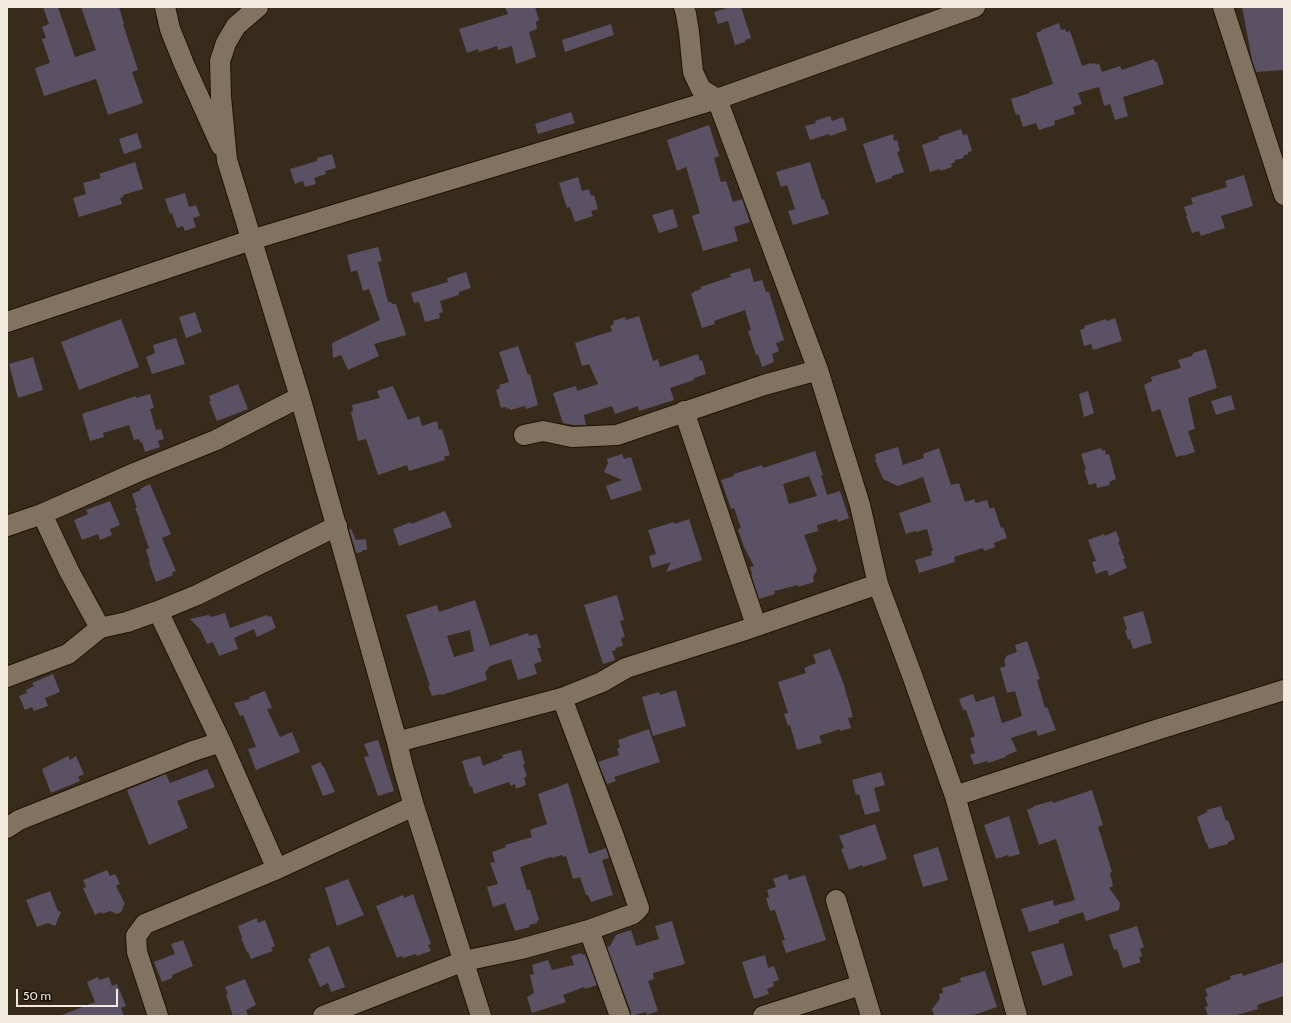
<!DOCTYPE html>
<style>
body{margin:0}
#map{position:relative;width:1291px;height:1023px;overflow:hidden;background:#382b1b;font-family:Cabin,sans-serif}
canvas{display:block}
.frame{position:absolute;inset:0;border:8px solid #f2e9df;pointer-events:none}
.scale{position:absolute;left:16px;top:989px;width:102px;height:18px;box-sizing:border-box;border:2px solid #f2e9df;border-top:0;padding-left:5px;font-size:12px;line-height:14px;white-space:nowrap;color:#f2e9df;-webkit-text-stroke:3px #1b150e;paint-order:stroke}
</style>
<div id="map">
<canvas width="1291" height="1023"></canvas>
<div class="frame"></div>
<div class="scale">50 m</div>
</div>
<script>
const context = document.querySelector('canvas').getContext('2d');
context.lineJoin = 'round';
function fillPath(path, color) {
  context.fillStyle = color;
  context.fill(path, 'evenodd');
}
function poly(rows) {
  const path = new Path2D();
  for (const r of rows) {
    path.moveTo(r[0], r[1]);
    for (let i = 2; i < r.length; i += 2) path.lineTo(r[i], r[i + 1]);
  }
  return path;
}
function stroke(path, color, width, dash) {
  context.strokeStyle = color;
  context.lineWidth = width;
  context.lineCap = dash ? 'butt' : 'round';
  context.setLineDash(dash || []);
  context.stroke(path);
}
fillPath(poly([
 [43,7,58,7,75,57,96,50,81,7,119,7,124,24,123,24,138,70,132,72,143,103,108,115,96,79,44,96,35,68,50,63,42,39,46,38,42,27,49,24],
 [505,7,535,7,539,20,536,22,537,29,529,32,536,57,516,64,512,46,498,50,497,46,479,52,478,49,467,53,459,29,508,14],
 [730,7,741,7,751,38,745,40,745,42,735,45,728,21,718,24,714,12],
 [1242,7,1284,7,1284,70,1256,72,1252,60],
 [1059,23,1061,30,1065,29,1066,32,1070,31,1082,66,1091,63,1092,64,1095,63,1096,65,1099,63,1102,72,1120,66,1122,70,1154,59,1155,62,1157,62,1164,84,1123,97,1128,116,1115,120,1110,104,1104,106,1099,87,1078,93,1082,104,1073,107,1075,114,1054,121,1055,125,1039,130,1036,123,1023,127,1019,114,1016,115,1011,99,1030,93,1029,92,1053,84,1036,33,1041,31,1041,30],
 [611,24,614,35,565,52,562,40],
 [571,112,575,123,538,134,535,124],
 [830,116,832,121,843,117,847,130,830,136,829,134,810,140,805,126,816,123,815,121],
 [709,125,719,156,714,158,721,182,726,181,733,202,742,199,750,222,734,227,738,241,703,251,692,216,700,213,686,167,677,171,667,140],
 [961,129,963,135,967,134,972,151,968,152,968,154,963,156,964,158,955,160,955,162,951,164,952,167,940,171,940,169,930,172,922,145,939,139,938,137],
 [137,133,142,148,124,154,119,139],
 [893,134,894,141,897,140,900,151,897,152,904,172,892,176,892,178,876,183,863,144],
 [332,154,336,168,325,171,326,174,314,178,316,184,305,187,303,181,295,184,290,169,317,161,317,158],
 [135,162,143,189,123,195,123,197,120,198,122,204,79,217,73,198,86,194,83,183,101,178,99,174],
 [810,162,822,200,824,199,829,214,793,225,788,211,795,209,787,185,781,187,776,172],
 [1244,175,1253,206,1221,216,1225,228,1201,236,1199,231,1192,233,1186,216,1187,216,1184,207,1193,204,1191,198,1227,187,1225,181],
 [578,177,582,191,589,189,591,196,594,195,598,209,591,211,593,216,575,222,570,207,567,208,559,183],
 [185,193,189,207,196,205,200,216,193,218,196,227,185,231,183,226,177,228,172,213,170,214,165,199],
 [673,209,678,227,659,233,652,215],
 [378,247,382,261,378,262,388,302,391,302,392,304,396,304,406,335,374,344,379,356,348,370,341,355,333,358,332,343,380,320,369,289,363,291,357,270,351,272,347,255],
 [750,268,754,282,762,280,766,292,769,292,784,340,776,343,779,351,772,354,774,362,762,367,758,354,756,355,748,331,751,330,745,310,714,321,715,324,702,328,691,294,694,293,693,292,701,289,700,287,731,277,730,274],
 [466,272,471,288,459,292,459,295,440,301,443,312,439,313,440,318,425,322,419,302,414,303,411,293,448,282,447,278],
 [195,312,202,332,186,338,179,317],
 [639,316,653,361,658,359,660,367,698,354,700,361,702,360,706,374,694,378,694,380,670,388,674,400,639,411,638,406,615,414,612,406,584,415,586,425,573,425,563,423,553,393,576,386,577,391,598,384,589,364,582,366,575,343,612,331,610,326,614,324,613,321,625,317,626,320],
 [1115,318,1122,341,1093,350,1091,344,1084,346,1080,330,1085,328,1084,326,1106,319,1107,321],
 [121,319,139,367,79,390,61,342],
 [176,338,185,364,152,374,146,357,155,353,153,345],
 [518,346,528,375,530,374,538,405,526,409,525,406,510,410,509,408,506,409,506,407,501,408,496,390,500,388,499,385,509,382,499,352],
 [1206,349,1217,388,1188,398,1195,429,1188,431,1195,452,1183,456,1183,455,1176,457,1160,409,1152,412,1144,385,1152,381,1151,377,1181,368,1178,360,1192,356,1193,353],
 [33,357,43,390,18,398,9,364],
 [238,384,248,409,217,421,209,401,211,401,209,396],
 [393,386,408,420,419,416,422,426,437,421,439,430,442,429,450,455,444,457,445,460,409,471,407,465,378,475,366,439,358,441,351,412,353,411,352,405,380,398,377,391],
 [1088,391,1094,413,1084,417,1079,394],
 [150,394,154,408,150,409,156,430,161,429,164,439,158,441,160,447,145,452,142,442,141,443,139,439,134,440,129,425,103,433,104,437,90,441,82,414,136,396,136,398],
 [1231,395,1235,409,1216,415,1211,401],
 [898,447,903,465,924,458,923,454,939,448,951,485,959,483,965,502,974,499,976,503,987,500,990,509,994,507,1001,528,1003,527,1007,538,994,543,995,547,984,551,983,548,954,557,955,562,919,573,915,560,932,555,931,551,933,551,927,529,916,532,915,531,906,534,899,513,931,502,923,477,898,486,883,479,875,460,876,459,875,454],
 [1101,448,1102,451,1105,450,1106,455,1109,454,1116,479,1109,482,1110,485,1097,488,1096,483,1089,485,1084,470,1086,469,1081,454],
 [815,451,823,475,821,475,827,495,840,491,849,518,838,522,837,519,817,525,818,531,804,535,817,570,813,577,814,582,798,587,798,585,774,591,775,594,759,599,751,574,752,574,750,567,754,566,744,547,738,529,741,528,734,508,731,509,721,480,734,476,734,474,762,465,763,468],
 [809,476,817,496,789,504,783,484],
 [622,454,624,459,631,457,642,490,611,500,606,486,622,480,604,472,608,463,607,459],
 [150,484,171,534,162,538,176,571,172,572,173,575,156,582,149,563,150,562,146,550,149,548,139,520,140,520,135,508,137,508,132,494,141,490,140,489],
 [110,501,120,525,110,529,112,535,100,540,98,534,82,540,74,520,88,514,86,510],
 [445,511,452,527,399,546,393,529,411,522,411,524],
 [689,519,702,560,666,572,671,562,652,568,649,556,656,554,648,530,674,522,675,524],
 [349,529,351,529,356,540,366,539,367,550,362,550,362,552,356,553],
 [1116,531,1120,541,1118,542,1125,559,1123,559,1127,568,1109,576,1107,570,1096,574,1092,562,1096,561,1088,540,1104,534,1105,536],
 [617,595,624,620,620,621,625,637,621,638,623,646,615,648,616,650,612,651,615,660,603,664,584,605],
 [475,600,490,646,528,633,529,636,537,634,541,648,537,648,542,661,534,664,537,674,518,680,511,659,490,666,485,673,487,680,442,695,441,694,432,696,428,686,430,686,406,615,437,605,439,612],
 [470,630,474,651,454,657,447,636],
 [1143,611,1152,643,1133,649,1130,639,1128,640,1125,630,1127,629,1123,617],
 [225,613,230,628,267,615,268,617,271,616,276,628,257,637,254,629,234,638,238,649,219,656,213,642,207,644,200,629,190,619,208,615,212,617],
 [1027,641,1040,679,1037,680,1045,708,1047,707,1056,730,1038,736,1036,730,1011,738,1017,751,1005,756,1006,757,988,763,987,761,974,765,970,755,975,753,970,738,975,736,966,710,963,710,959,699,973,694,976,702,994,696,1002,723,1022,716,1015,691,1007,693,1000,668,1006,666,1004,660,1006,658,1006,656,1017,652,1015,645],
 [830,649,843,682,853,717,848,718,851,728,840,731,840,729,819,736,822,743,797,750,790,725,788,726,784,714,788,713,778,682,806,673,804,668,816,663,813,655],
 [53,674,60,692,45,698,48,706,34,711,32,707,25,710,19,696,27,693,26,690,34,686,32,683],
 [676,690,686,726,653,736,642,697,659,692,660,695],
 [265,691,272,708,267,709,280,737,292,732,300,752,256,770,248,749,256,747,243,715,240,716,234,703,250,699,249,697],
 [649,729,660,762,614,777,616,781,607,784,598,762,619,755,617,749,620,747,618,740],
 [378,740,394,791,378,796,364,757,369,756,364,744],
 [521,750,525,764,523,765,527,776,524,778,526,785,516,789,515,784,511,786,509,782,474,794,472,786,470,787,462,761,480,756,483,766,503,758,502,755],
 [68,756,70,760,76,756,84,774,78,777,80,781,51,793,42,769],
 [321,762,322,766,324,767,335,792,323,796,311,766],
 [207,769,215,787,177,801,188,828,149,845,127,790,166,774,170,783],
 [881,772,885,785,874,788,880,811,865,815,859,794,856,795,852,780],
 [568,783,589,854,606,848,609,858,602,860,613,895,591,902,588,895,586,895,580,877,573,879,566,856,563,857,562,855,552,858,551,857,520,867,527,890,530,890,539,920,537,921,537,923,529,925,530,927,515,931,505,903,493,907,487,887,498,884,490,863,495,862,492,852,506,847,505,845,532,837,530,830,547,824,538,794],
 [1092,790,1103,825,1098,827,1112,872,1110,873,1113,886,1109,888,1120,903,1119,910,1086,921,1083,912,1059,920,1059,923,1029,932,1021,909,1053,900,1054,906,1075,900,1056,839,1039,845,1027,810,1034,807,1034,806,1052,801,1053,803],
 [1221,806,1226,821,1228,820,1235,839,1228,842,1228,844,1209,849,1207,843,1206,843,1197,817,1207,812,1207,810],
 [1009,816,1020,854,1009,857,1008,855,996,859,984,825],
 [875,824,887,859,863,867,862,865,849,870,841,849,844,848,839,836],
 [938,847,948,880,923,887,913,855],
 [107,870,110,876,115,874,120,884,116,886,125,904,123,906,123,908,121,912,117,914,110,911,102,914,101,912,95,915,83,888,86,887,83,880],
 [787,874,789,880,805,875,826,940,786,953,782,941,785,940,775,910,770,911,766,898,769,897,767,890,776,887,773,879],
 [348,879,364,915,337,926,325,888],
 [50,891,58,911,61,912,55,926,48,923,37,927,26,900],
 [413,894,431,944,428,945,431,951,417,956,416,954,403,958,402,956,397,958,376,906,403,895,404,898],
 [257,918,258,923,265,920,275,946,271,948,273,951,251,959,248,952,247,952,241,938,242,938,238,926],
 [672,921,685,964,653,973,654,979,648,981,658,1011,647,1015,646,1012,631,1016,631,1012,607,947,610,946,616,935,631,930,636,946,659,939,655,926],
 [1137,926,1144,947,1140,949,1142,956,1139,958,1141,962,1123,968,1117,949,1114,950,1109,935],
 [183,940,193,966,172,975,172,978,162,982,154,962,175,954,171,944],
 [1063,943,1073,975,1043,986,1031,952],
 [329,946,345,987,331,992,328,983,320,987,308,959,311,958,310,954],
 [582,953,582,955,585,954,597,985,585,989,584,987,563,995,566,1002,532,1013,527,997,534,993,530,975,534,974,532,965,548,960,552,970,574,965,571,956],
 [765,955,768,968,774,966,779,980,773,982,774,986,767,989,769,994,754,999,742,962],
 [1284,962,1284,996,1257,1005,1258,1009,1233,1016,1208,1016,1205,1007,1208,1006,1205,997,1208,996,1205,989,1231,979,1230,976,1242,973,1243,976],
 [985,971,997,1007,971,1016,934,1016,932,1009,940,999,939,994,943,993,942,988,961,982,960,978],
 [98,977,99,980,109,977,112,986,117,984,126,1006,121,1008,124,1016,62,1016,62,1015,95,1002,87,982],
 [245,979,256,1005,246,1010,248,1016,233,1016,226,995,228,994,225,987]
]), '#5b5164');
const minor = poly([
 [165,7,170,29,184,64,221,146],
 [258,7,236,26,226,43,220,61,221,97,227,160,300,397,397,742,403,767,414,806,481,1016],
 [684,7,686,14,689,32,693,72,701,89,717,99,818,370,860,505,878,584,912,675,955,796,1017,1016],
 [1223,7,1284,195],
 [7,322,251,240,717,99,975,7],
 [684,411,756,625],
 [524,435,543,431,572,437,617,435,764,385,818,370],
 [42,514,69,571,100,628],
 [7,526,42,514,137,472,216,440,300,397],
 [158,611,221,742,277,869],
 [7,677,68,654,100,628,127,622,158,611,197,595,337,526],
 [397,742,562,698,602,682,626,668,742,631,878,584],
 [955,796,1156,730,1284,690],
 [7,828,19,820,193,751,221,742],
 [836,900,871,1016],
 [589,930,620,1016],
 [158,1016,137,952,136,936,145,924,277,869,414,806],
 [323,1016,464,961,521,949,589,930,633,914,639,908,613,834,562,698],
 [763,1016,861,985]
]);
stroke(minor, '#1f1305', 22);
stroke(minor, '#827361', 20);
</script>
